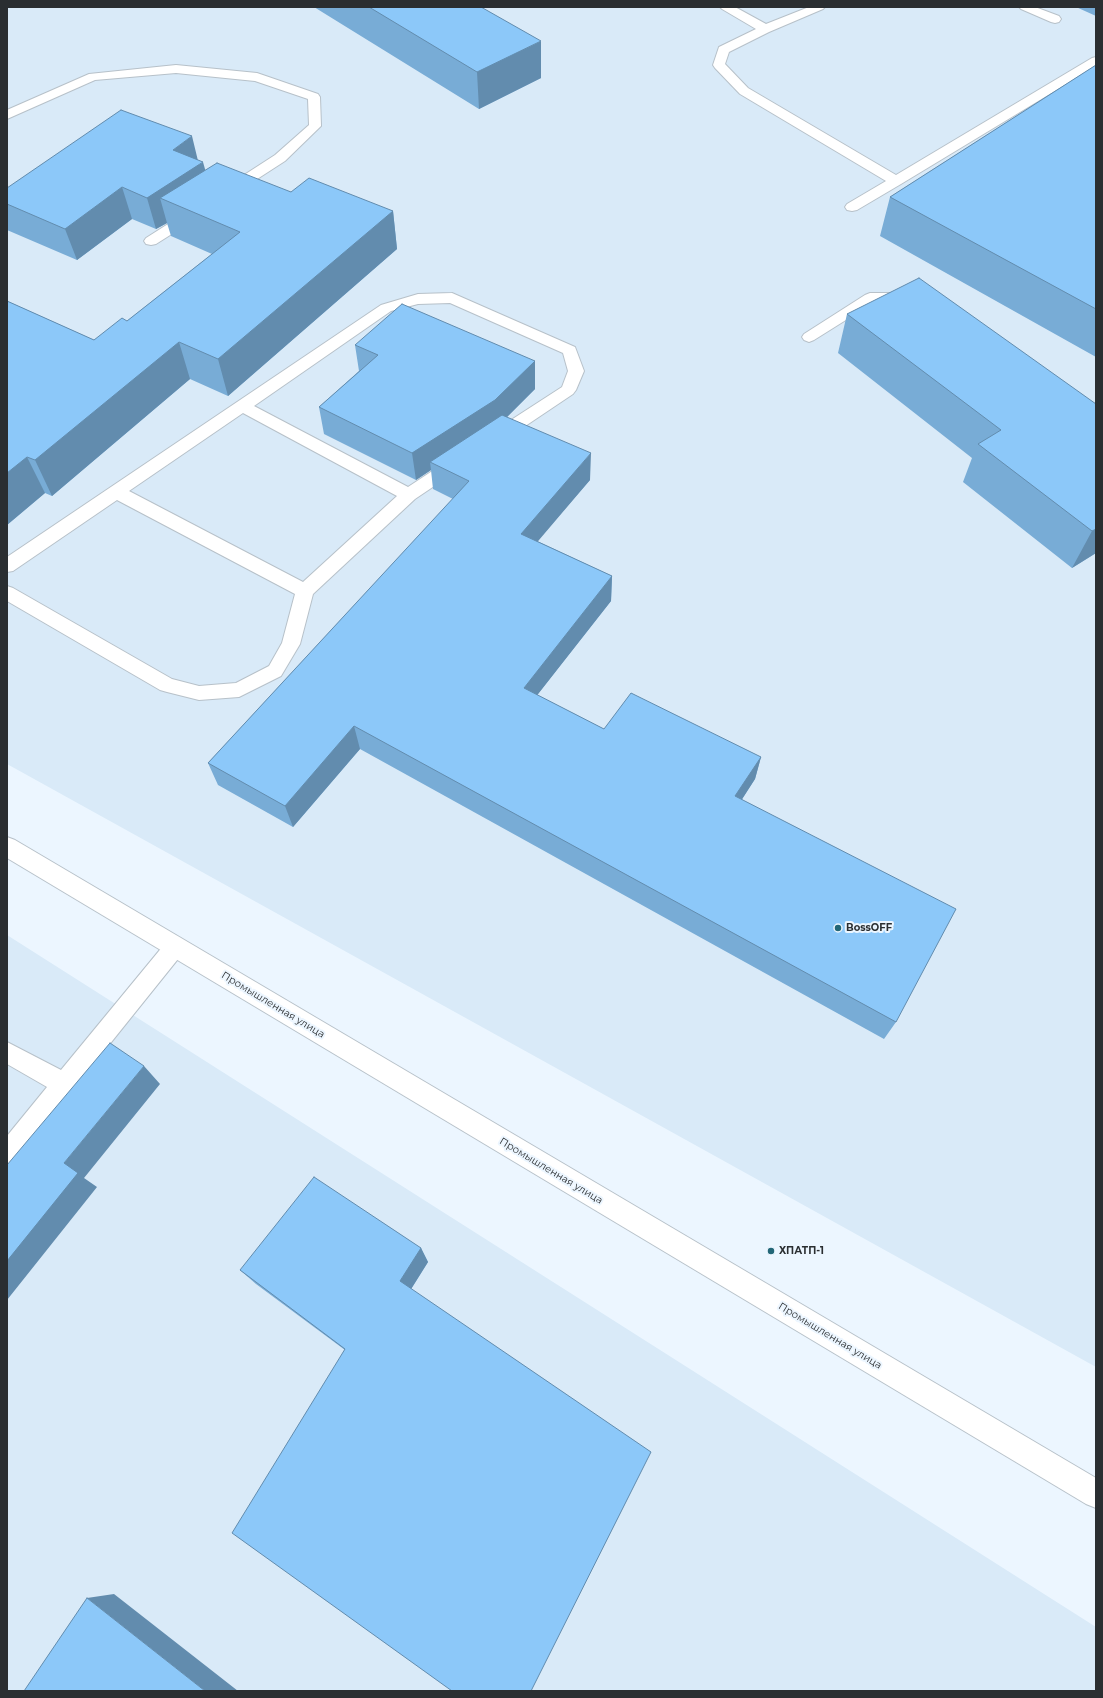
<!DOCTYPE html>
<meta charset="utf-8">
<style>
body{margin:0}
#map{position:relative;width:1103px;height:1698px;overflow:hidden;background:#ecf6ff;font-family:Montserrat,sans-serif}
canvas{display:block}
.frame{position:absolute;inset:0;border:8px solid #2a2e31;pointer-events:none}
</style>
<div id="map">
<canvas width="1103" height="1698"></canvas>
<div class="frame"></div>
</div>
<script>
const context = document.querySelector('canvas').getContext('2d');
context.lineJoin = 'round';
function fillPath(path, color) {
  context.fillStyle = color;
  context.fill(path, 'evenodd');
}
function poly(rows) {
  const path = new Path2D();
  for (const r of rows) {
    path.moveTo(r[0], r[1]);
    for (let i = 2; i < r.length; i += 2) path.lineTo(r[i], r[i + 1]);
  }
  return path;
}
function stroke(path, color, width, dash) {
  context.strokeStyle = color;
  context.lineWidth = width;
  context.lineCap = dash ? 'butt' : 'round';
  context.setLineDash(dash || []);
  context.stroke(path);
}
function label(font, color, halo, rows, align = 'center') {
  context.font = font + ' Montserrat,sans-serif';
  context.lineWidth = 4;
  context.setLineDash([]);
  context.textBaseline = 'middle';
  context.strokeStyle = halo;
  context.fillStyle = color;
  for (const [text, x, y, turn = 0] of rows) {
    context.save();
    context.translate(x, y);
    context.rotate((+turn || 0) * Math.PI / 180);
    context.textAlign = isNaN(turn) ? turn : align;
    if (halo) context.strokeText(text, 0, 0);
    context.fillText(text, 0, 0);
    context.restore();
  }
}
fillPath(poly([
 [7,7,1096,7,1096,1367,7,764],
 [7,935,1096,1627,1096,1691,7,1691]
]), '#d9eaf8');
const service = poly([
 [720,7,735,7,766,24,809,7,825,7,823,9,769,32,729,52,725,64,748,88,896,175,1092,58,1096,57,1096,66,901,184,857,210,852,211,847,210,845,207,847,204,886,181,740,94,715,68,713,65,719,47,756,29,722,9,720,7],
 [1019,7,1035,7,1059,16,1061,19,1059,22,1055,23,1051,22,1021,9,1019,7],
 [176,65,257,73,318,94,320,97,321,126,285,161,234,194,229,195,224,194,222,191,224,188,275,155,309,125,308,99,255,81,176,73,95,80,7,119,7,110,89,74,176,65],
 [192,211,197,212,199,215,197,218,156,244,151,245,146,244,144,241,146,238,187,212,192,211],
 [452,293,575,347,584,371,576,390,573,394,503,441,497,443,491,441,489,437,491,433,562,387,568,371,563,353,450,303,418,304,391,311,254,406,408,487,449,460,455,458,461,460,463,464,461,468,415,499,313,594,300,644,281,676,239,697,199,700,167,692,160,690,7,601,7,586,13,588,172,679,199,686,236,683,269,666,282,643,295,594,117,500,13,571,7,572,7,557,381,305,418,294,452,293],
 [243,413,397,496,303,582,129,491,243,413],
 [870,293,892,293,911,300,913,303,911,306,906,308,891,303,873,303,814,340,809,342,804,340,802,337,804,334,865,295,870,293],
 [175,937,182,940,185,947,182,954,15,1162,7,1165,7,1136,47,1087,7,1064,7,1042,61,1070,168,940,175,937]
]);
const tertiary = poly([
 [7,837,15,840,1096,1478,1096,1508,1086,1504,7,858,7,837]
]);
stroke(service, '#b7c1c9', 2);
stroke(tertiary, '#b7c1c9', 2);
fillPath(service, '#fff');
fillPath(tertiary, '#fff');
fillPath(poly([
 [314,7,481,7,541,78,479,109],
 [1076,7,1096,7,1096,16],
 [1096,65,1096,357,880,236,890,197],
 [198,160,205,170,291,192,393,211,397,249,228,396,190,379,52,496,45,493,7,525,7,301,94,340,127,321,212,254,171,236,167,223,156,229,132,219,77,260,7,230,7,188],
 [847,314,1096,404,1096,553,1072,568,963,482,972,458,838,353],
 [355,345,535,361,535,389,507,417,590,480,537,541,612,576,611,601,537,695,604,729,761,757,755,779,742,799,896,1022,884,1039,360,749,293,827,218,785,208,763,453,499,433,489,431,470,416,480,324,434,319,407,359,371],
 [421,1248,428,1262,411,1289,345,1350,256,1284,240,1270]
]), '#78acd6');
fillPath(poly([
 [541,41,541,78,479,109,477,72],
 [192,136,199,165,203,162,212,194,160,198,167,223,156,229,147,198,173,150],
 [122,187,132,219,77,260,65,229],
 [393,211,397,249,228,396,218,359],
 [179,342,190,379,52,496,35,460],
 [535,361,535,389,496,428,430,462,431,470,416,480,412,453],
 [591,453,590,480,522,560,521,534],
 [27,457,45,493,7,525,7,473],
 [1096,529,1096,553,1072,568,1092,531],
 [612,576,611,601,524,712,524,688],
 [354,726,360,749,293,827,285,806],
 [761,757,755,779,730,818,735,796],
 [144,1066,160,1084,84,1178,97,1187,7,1300,7,1261,64,1163],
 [421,1248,428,1262,408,1294,400,1281],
 [114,1594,238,1691,205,1691,87,1598]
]), '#628cae');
const building = poly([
 [369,7,481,7,541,41,477,72,369,7],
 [1096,65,1096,309,890,197,1096,65],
 [121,110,192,136,173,150,203,162,147,198,122,187,65,229,7,204,7,188,121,110],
 [217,163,291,192,309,178,393,211,218,359,179,342,35,460,27,457,7,473,7,301,94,340,122,318,127,321,240,232,160,198,217,163],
 [919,278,1096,404,1096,529,1092,531,978,444,1001,430,847,314,919,278],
 [402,304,535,361,495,400,412,453,319,407,378,355,355,345,402,304],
 [502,415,591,453,521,534,612,576,524,688,604,729,631,693,761,757,735,796,956,909,896,1022,354,726,285,806,208,763,469,481,430,462,502,415],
 [110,1043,144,1066,64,1163,78,1173,7,1261,7,1165,110,1043],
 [314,1177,421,1248,400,1281,651,1452,531,1691,452,1691,232,1533,345,1349,240,1270,314,1177],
 [87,1598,205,1691,24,1691,87,1598]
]);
fillPath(building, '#8cc8f9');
stroke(building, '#628cae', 1);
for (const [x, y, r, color] of [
 [838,928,4,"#267"],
 [771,1251,4,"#267"]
]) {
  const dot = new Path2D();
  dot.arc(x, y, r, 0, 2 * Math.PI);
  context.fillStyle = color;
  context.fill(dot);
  stroke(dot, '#ecf6ff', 1.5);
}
label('bold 10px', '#2a2e31', '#ecf6ff', [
 ["BossOFF",846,928],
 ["ХПАТП-1",779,1251]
], 'left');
label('10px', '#2a2e31', '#ecf6ff', [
 ["Промышленная улица",273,1005,31],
 ["Промышленная улица",551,1171,31],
 ["Промышленная улица",830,1336,31]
]);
</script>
